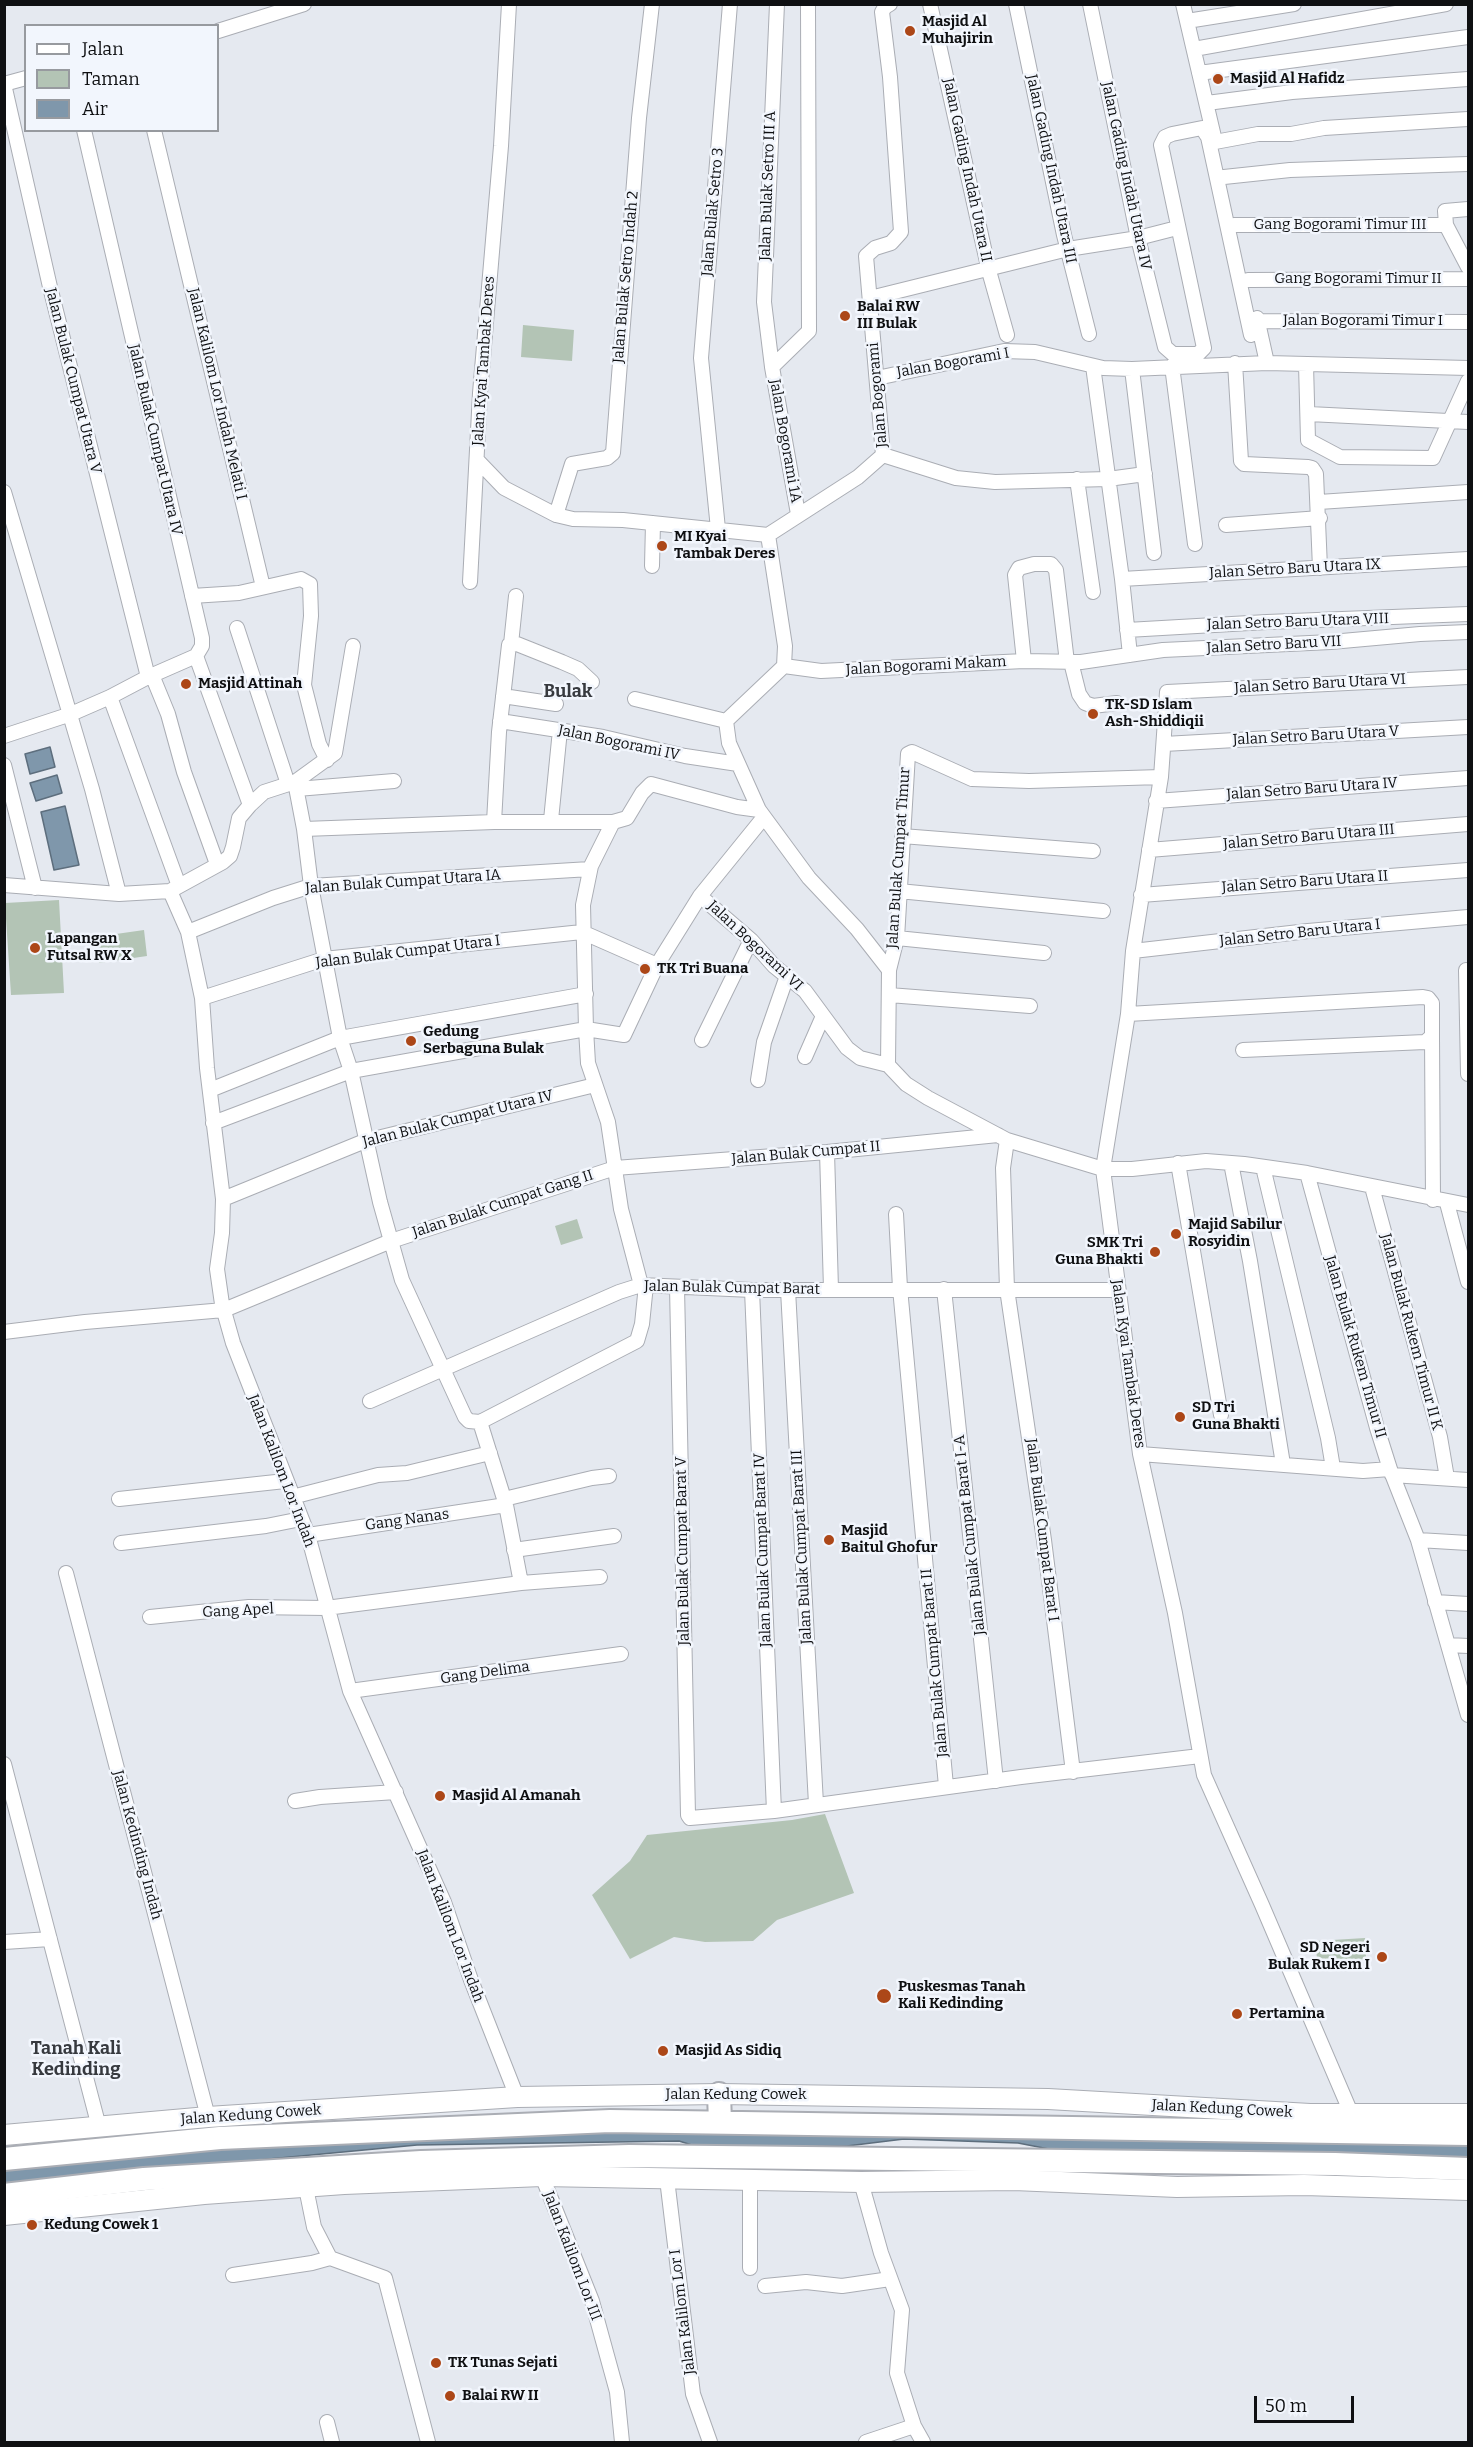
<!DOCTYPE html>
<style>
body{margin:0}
#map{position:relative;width:1473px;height:2447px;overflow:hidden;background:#e5e9f0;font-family:Bitter,serif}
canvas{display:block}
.frame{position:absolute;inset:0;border:6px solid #0f1012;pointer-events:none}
.legend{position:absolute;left:24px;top:24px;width:195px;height:108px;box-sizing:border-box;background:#f2f6fd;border:2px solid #979a9f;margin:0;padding:8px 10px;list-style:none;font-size:18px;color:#0f1012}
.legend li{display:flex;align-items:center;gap:12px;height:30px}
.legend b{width:30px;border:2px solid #979a9f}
.scale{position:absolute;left:1254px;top:2396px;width:100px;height:27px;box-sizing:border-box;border:3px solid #0f1012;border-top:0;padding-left:8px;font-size:18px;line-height:21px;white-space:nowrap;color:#0f1012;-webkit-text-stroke:4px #f2f6fd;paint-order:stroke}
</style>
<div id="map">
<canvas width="1473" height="2447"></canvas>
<div class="frame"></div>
<ul class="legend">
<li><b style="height:8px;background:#fff"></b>Jalan</li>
<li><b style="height:16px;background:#b3c4b5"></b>Taman</li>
<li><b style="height:16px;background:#7f97ab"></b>Air</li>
</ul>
<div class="scale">50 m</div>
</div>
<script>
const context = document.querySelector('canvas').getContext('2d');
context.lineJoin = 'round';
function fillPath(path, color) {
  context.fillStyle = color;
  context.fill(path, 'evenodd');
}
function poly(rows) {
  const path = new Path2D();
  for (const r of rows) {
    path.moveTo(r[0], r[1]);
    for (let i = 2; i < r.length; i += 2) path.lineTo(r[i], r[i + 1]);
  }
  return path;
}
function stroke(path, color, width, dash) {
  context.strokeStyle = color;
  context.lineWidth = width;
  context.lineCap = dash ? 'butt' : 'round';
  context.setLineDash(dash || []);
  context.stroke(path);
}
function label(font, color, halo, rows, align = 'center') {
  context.font = font + ' Bitter,serif';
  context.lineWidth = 5;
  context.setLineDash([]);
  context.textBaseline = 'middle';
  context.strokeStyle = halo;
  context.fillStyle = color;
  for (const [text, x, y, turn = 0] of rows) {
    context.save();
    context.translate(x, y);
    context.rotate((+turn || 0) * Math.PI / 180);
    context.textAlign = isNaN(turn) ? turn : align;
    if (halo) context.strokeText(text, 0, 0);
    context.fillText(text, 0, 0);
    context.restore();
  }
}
fillPath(poly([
 [523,325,574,330,572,361,521,357],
 [59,900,64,993,11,995,5,903],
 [144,930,147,956,99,963,95,937],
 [577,1219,583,1238,561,1245,555,1226],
 [825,1814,854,1893,777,1920,753,1941,705,1942,674,1937,630,1959,592,1895,630,1861,647,1835,792,1820],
 [1365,1938,1366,1959,1317,1962,1316,1941]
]), '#b3c4b5');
const water = poly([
 [50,747,55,767,30,774,25,754,50,747],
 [57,775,62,793,36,801,30,783,57,775],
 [65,806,79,865,54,870,41,812,65,806],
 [578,2128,1468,2141,1468,2158,1054,2150,1018,2143,904,2139,847,2146,695,2146,679,2141,417,2145,5,2184,5,2166,143,2153,578,2128]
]);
fillPath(water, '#7f97ab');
stroke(water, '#5d6e7d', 1.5);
const minor = poly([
 [777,4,764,302,772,367,798,514],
 [930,4,989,271,1007,335],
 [1016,4,1064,235,1089,334],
 [1090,4,1138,238,1165,347,1173,354,1198,354,1204,348,1161,145,1165,137,1172,134,1202,128,1208,137,1251,335],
 [1183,4,1215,141],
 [1187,21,1294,4],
 [218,31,304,4],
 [1194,49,1446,4],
 [1199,73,1468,37],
 [26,78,4,84,50,287,148,677],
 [1207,103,1292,92,1468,79],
 [154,130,263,587],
 [1215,142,1258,134,1291,134,1324,128,1468,119],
 [1224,177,1290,170,1468,164],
 [1468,209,1445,211,1446,225,1468,267],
 [1234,225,1446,225],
 [1248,280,1468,279],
 [870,298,1068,249,1138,238,1177,228],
 [1257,318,1267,363],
 [1257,321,1468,322],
 [1235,363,1241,461,1244,464,1308,467,1312,468,1316,474,1320,568],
 [1306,364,1308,440,1340,457,1433,458,1468,381],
 [1093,366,1122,579,1130,655],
 [1172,366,1195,544],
 [772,367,809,331,808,4],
 [1132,369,1154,553],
 [877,378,1004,351,1035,352,1103,368,1132,369,1267,363,1468,368],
 [1309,414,1468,422],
 [883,455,956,478,995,482,1108,479,1145,474],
 [478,461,504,488,556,515,573,519,623,520,768,535,785,646,784,666,726,721,729,743,759,810,809,878,857,929,889,970,888,1065,906,1084,928,1098,1007,1140,1103,1169,1140,1454,1175,1613,1204,1775,1262,1905,1354,2120],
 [1077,479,1093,592],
 [4,492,92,789,119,894],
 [1319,502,1468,492],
 [556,515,572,464,607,458,613,453,639,118,652,4],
 [1226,525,1320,518],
 [718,529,701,358,730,4],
 [768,535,858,477,883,455,866,256,875,248,891,243,901,232,890,77,882,12,885,7,890,4],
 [652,566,653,523],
 [1122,579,1468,559],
 [470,582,480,393,501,146,509,4],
 [192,596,239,593,301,579,310,584,311,616,304,685,319,744,327,760],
 [237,628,288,784],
 [1127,630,1267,622,1468,614],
 [511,644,516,596],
 [196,656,250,805],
 [1024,661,1015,575,1019,568,1034,564,1051,564,1056,570,1067,662],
 [1071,662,1079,694,1085,703,1093,706,1117,703],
 [784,666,821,671,1024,661,1081,662,1163,650,1331,642,1420,634,1468,632],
 [152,675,168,714,184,772,217,864],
 [1468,677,1167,692,1161,777,1133,951,1128,1014,1103,1169,1132,1169,1206,1161,1244,1164,1307,1173,1468,1205],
 [503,696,556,704],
 [110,697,179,886],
 [635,699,726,721],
 [500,721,603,737,685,756,738,764],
 [4,736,71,714,110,697,148,677,196,656,202,646,202,638,84,130],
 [1164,744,1468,727],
 [4,765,35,888],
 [295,782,304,829,311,886,340,1038,351,1071,380,1202,402,1280,465,1417,469,1421,480,1422,637,1341,642,1324,646,1285],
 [297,789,394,781],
 [1156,801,1468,778],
 [551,820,560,730],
 [494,822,499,732,509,645,517,644,562,662,578,669,592,682],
 [613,822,591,866,583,905,586,1029,588,1063,608,1122,621,1209,641,1285],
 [304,829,494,822,613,822,627,818,642,793,651,784,737,807,759,810],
 [902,836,1093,851],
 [1149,850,1468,824],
 [4,885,119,894,170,891,223,862,230,856,233,847,239,818,250,805,264,792,295,782,335,753,353,646],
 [170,891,188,932,202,998,207,1068,223,1199,222,1233,217,1269,222,1304,233,1343,308,1535,350,1691,444,1902,471,1980,517,2097],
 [899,891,1103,911],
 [1141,895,1468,870],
 [700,896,751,940,774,966,805,991,847,1048,860,1058,888,1065],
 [188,932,273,898,311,886,590,869],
 [897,938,1044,953],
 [1133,951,1308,931,1468,917],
 [889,970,897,938,908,754,912,752,972,779,1029,781,1161,777],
 [1466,970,1468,1074],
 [889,995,1030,1006],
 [202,998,324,959,582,932,657,965],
 [1128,1014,1423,997,1428,998,1432,1003,1432,1036,1425,1042,1243,1050],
 [1432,1036,1433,1200],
 [702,1040,751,940],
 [805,1057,823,1016],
 [758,1080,764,1042,787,976],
 [210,1090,340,1038,586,994],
 [213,1123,351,1071,586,1029,624,1035,657,965,700,896,764,817],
 [1007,1140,1003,1168,1007,1289,1044,1540,1073,1772],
 [827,1152,831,1289],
 [1178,1163,1221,1415],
 [1231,1163,1250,1261,1283,1464],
 [1263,1167,1328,1438,1333,1468],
 [1307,1173,1377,1428,1390,1469,1418,1540,1468,1715],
 [1372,1187,1440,1437,1447,1478],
 [223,1199,365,1141,595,1085],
 [1447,1203,1468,1282],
 [896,1214,900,1288,946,1786],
 [677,1287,688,1815,690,1818,774,1811,1021,1777,1200,1756],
 [944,1289,996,1781],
 [752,1290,774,1811],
 [788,1290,816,1804],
 [4,1332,85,1322,224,1310,391,1241,615,1168,827,1152,998,1135],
 [370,1401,619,1292,641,1285,752,1290,1117,1290],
 [480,1422,506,1505,521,1583],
 [1140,1454,1363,1471,1390,1469],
 [1392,1475,1468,1480],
 [292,1497,378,1475,407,1473,490,1453],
 [119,1499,285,1481],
 [504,1499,592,1478,609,1476],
 [308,1535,506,1505],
 [1418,1540,1468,1543],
 [121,1543,266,1526,301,1519],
 [514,1550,614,1536],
 [66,1573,208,2117],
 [1435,1602,1468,1604],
 [150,1617,249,1607,326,1608,521,1583,600,1577],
 [1448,1645,1468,1646],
 [350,1691,621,1654],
 [4,1764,99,2127],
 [295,1801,320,1797,396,1792],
 [4,1942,50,1939],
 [542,2176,592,2301,617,2392,622,2442],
 [667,2179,693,2394,710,2442],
 [750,2181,750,2268],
 [861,2182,881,2253,902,2310,897,2373,914,2426,923,2442],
 [306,2188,314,2227,330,2258,385,2278,428,2442],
 [233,2275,312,2263,330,2258],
 [765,2286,806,2282,842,2286,890,2279],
 [327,2422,332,2442],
 [866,2442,914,2426]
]);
const secondary = poly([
 [4,2135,208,2117,517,2097,719,2094,1048,2099,1310,2114,1468,2114],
 [4,2215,204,2194,344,2184,542,2176,861,2182,1014,2180,1177,2187,1304,2185,1468,2190]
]);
const trunk = poly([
 [719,2094,720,2122],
 [4,2159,220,2138,610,2121,1468,2134],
 [4,2195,144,2179,421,2162,629,2156,1335,2164,1468,2169]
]);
stroke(minor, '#aaadb4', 16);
stroke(secondary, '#aaadb4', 22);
stroke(trunk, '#aaadb4', 26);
stroke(minor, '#fff', 14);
stroke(secondary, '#fff', 20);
stroke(trunk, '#fff', 22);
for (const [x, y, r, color] of [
 [910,31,6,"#ac4718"],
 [1218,79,6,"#ac4718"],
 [845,316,6,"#ac4718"],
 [662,546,6,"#ac4718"],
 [186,684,6,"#ac4718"],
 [1093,714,6,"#ac4718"],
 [35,948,6,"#ac4718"],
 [645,969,6,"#ac4718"],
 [411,1041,6,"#ac4718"],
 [1176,1234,6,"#ac4718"],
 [1155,1252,6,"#ac4718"],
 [1180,1417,6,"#ac4718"],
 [829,1540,6,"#ac4718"],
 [440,1796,6,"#ac4718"],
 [1382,1957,6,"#ac4718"],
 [884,1996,8,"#ac4718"],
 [1237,2014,6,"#ac4718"],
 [663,2051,6,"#ac4718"],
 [32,2225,6,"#ac4718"],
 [436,2363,6,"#ac4718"],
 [450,2396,6,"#ac4718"]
]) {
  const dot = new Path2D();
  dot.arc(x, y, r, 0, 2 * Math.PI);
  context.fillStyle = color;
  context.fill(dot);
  stroke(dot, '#f2f6fd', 2);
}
label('bold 15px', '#0f1012', '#f2f6fd', [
 ["Masjid Al",922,22],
 ["Muhajirin",922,39],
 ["Masjid Al Hafidz",1230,79],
 ["Balai RW",857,307],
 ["III Bulak",857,324],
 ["MI Kyai",674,537],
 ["Tambak Deres",674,554],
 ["Masjid Attinah",198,684],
 ["TK-SD Islam",1105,705],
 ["Ash-Shiddiqii",1105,722],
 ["Lapangan",47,939],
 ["Futsal RW X",47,956],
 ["TK Tri Buana",657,969],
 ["Gedung",423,1032],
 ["Serbaguna Bulak",423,1049],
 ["Majid Sabilur",1188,1225],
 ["Rosyidin",1188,1242],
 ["SMK Tri",1143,1243,"right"],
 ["Guna Bhakti",1143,1260,"right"],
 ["SD Tri",1192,1408],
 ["Guna Bhakti",1192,1425],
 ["Masjid",841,1531],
 ["Baitul Ghofur",841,1548],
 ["Masjid Al Amanah",452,1796],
 ["SD Negeri",1370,1948,"right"],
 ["Bulak Rukem I",1370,1965,"right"],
 ["Puskesmas Tanah",898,1987],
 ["Kali Kedinding",898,2004],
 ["Pertamina",1249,2014],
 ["Masjid As Sidiq",675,2051],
 ["Kedung Cowek 1",44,2225],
 ["TK Tunas Sejati",448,2363],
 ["Balai RW II",462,2396]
], 'left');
label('15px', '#0f1012', '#f2f6fd', [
 ["Jalan Gading Indah Utara III",1051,169,78],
 ["Jalan Gading Indah Utara II",967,170,78],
 ["Jalan Gading Indah Utara IV",1126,176,78],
 ["Jalan Bulak Setro III A",768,186,-88],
 ["Jalan Bulak Setro 3",713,212,-85],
 ["Gang Bogorami Timur III",1340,225],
 ["Jalan Bulak Setro Indah 2",626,277,-85],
 ["Gang Bogorami Timur II",1358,279],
 ["Jalan Bogorami Timur I",1363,321],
 ["Jalan Kyai Tambak Deres",484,361,-86],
 ["Jalan Bogorami I",953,363,-10],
 ["Jalan Bulak Cumpat Utara V",73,381,76],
 ["Jalan Kalilom Lor Indah Melati I",217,394,77],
 ["Jalan Bogorami",878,395,-95],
 ["Jalan Bulak Cumpat Utara IV",155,440,77],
 ["Jalan Bogorami 1A",785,441,80],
 ["Jalan Setro Baru Utara IX",1295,569,-3],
 ["Jalan Setro Baru Utara VIII",1298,622,-2],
 ["Jalan Setro Baru VII",1274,645,-3],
 ["Jalan Bogorami Makam",926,666,-3],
 ["Jalan Setro Baru Utara VI",1320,684,-3],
 ["Jalan Setro Baru Utara V",1316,736,-3],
 ["Jalan Bogorami IV",619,743,12],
 ["Jalan Setro Baru Utara IV",1312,789,-4],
 ["Jalan Setro Baru Utara III",1309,837,-5],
 ["Jalan Bulak Cumpat Timur",899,858,-86],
 ["Jalan Bulak Cumpat Utara IA",403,882,-4],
 ["Jalan Setro Baru Utara II",1305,882,-4],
 ["Jalan Setro Baru Utara I",1300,933,-6],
 ["Jalan Bogorami VI",755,946,43],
 ["Jalan Bulak Cumpat Utara I",408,952,-7],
 ["Jalan Bulak Cumpat Utara IV",458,1119,-14],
 ["Jalan Bulak Cumpat II",806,1153,-5],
 ["Jalan Bulak Cumpat Gang II",503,1204,-18],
 ["Jalan Bulak Cumpat Barat",732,1288,1],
 ["Jalan Bulak Rukem Timur II K",1411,1332,75],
 ["Jalan Bulak Rukem Timur II",1355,1347,74],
 ["Jalan Kyai Tambak Deres",1128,1364,82],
 ["Jalan Kalilom Lor Indah",281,1471,69],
 ["Gang Nanas",407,1520,-8],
 ["Jalan Bulak Cumpat Barat I",1042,1530,83],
 ["Jalan Bulak Cumpat Barat I-A",970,1535,-96],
 ["Jalan Bulak Cumpat Barat III",802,1547,-93],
 ["Jalan Bulak Cumpat Barat IV",763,1550,-92],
 ["Jalan Bulak Cumpat Barat V",683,1551,-91],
 ["Gang Apel",238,1611,-3],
 ["Jalan Bulak Cumpat Barat II",935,1663,-95],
 ["Gang Delima",485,1673,-8],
 ["Jalan Kedinding Indah",137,1845,75],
 ["Jalan Kalilom Lor Indah",450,1926,69],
 ["Jalan Kedung Cowek",736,2095],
 ["Jalan Kedung Cowek",1222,2109,3],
 ["Jalan Kedung Cowek",251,2115,-4],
 ["Jalan Kalilom Lor III",572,2256,69],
 ["Jalan Kalilom Lor I",683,2312,-97]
]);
label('bold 18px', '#373a3f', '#f2f6fd', [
 ["Bulak",568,692],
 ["Tanah Kali",76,2049],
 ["Kedinding",76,2070]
]);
</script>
